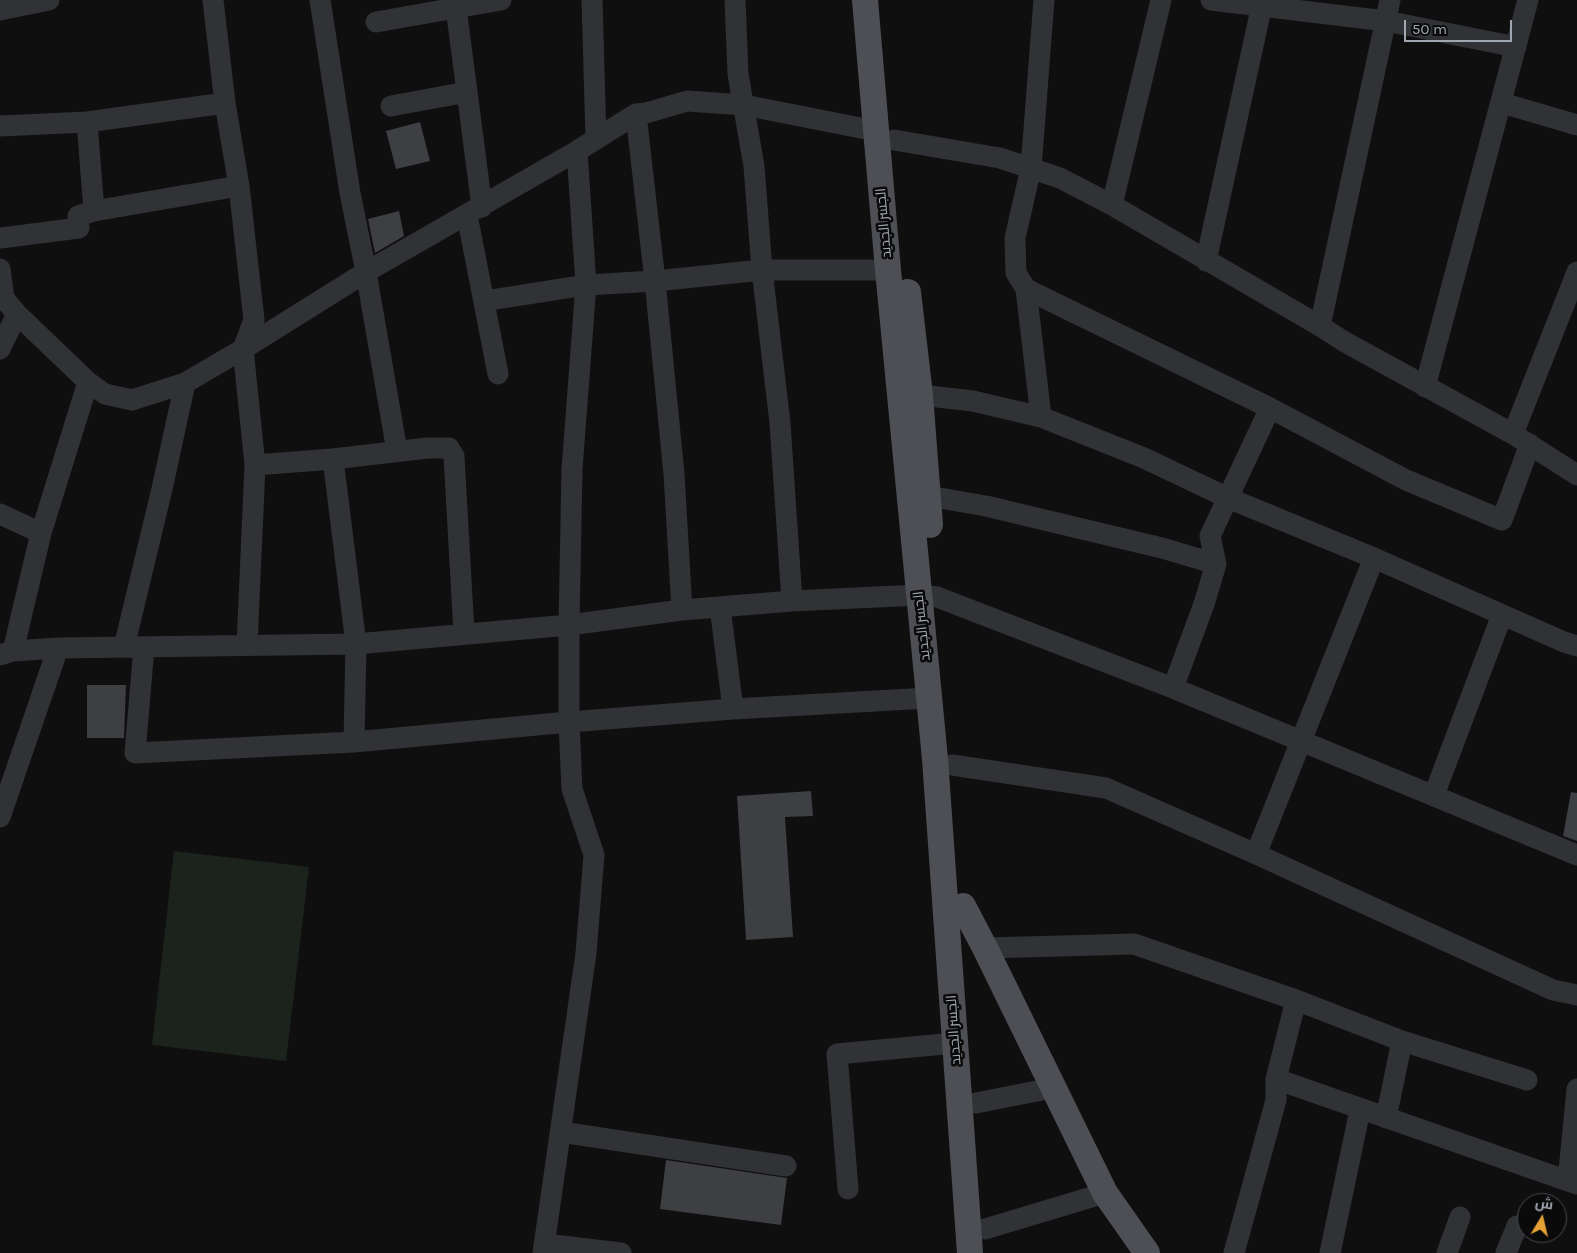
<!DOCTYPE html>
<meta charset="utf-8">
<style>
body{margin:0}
#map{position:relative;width:1577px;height:1253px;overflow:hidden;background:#0f0f10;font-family:Karla,Cairo,sans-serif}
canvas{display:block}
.north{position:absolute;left:1517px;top:1193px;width:50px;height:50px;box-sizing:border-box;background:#0a0a0b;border:1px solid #46494d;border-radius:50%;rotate:9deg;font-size:14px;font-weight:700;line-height:20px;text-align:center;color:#a1a7b0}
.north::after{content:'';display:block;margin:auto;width:18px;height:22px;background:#e4a134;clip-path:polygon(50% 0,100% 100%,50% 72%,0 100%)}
.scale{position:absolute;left:1404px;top:20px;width:108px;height:22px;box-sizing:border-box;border:2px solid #a1a7b0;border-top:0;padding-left:6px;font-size:15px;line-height:18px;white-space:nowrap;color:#a1a7b0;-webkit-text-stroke:4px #0a0a0b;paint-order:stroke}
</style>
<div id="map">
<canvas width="1577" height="1253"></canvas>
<div class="north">ش</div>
<div class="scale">50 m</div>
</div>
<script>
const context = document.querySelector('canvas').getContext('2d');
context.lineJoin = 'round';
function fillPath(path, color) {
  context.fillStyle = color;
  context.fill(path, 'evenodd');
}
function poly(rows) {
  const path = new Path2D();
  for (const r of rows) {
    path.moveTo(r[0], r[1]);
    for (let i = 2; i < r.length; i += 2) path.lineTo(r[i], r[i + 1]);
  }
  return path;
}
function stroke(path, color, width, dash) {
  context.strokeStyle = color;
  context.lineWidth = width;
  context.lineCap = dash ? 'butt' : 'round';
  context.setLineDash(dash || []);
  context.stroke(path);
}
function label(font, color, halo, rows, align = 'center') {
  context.font = font + ' Karla,Cairo,sans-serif';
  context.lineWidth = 5;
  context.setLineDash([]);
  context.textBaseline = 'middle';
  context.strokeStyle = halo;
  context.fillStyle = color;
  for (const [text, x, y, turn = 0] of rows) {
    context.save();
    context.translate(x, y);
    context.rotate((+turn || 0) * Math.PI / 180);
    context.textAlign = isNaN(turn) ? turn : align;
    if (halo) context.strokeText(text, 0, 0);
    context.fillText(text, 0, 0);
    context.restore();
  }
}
fillPath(poly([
 [174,851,309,867,286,1061,152,1045]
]), '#1c231d');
fillPath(poly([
 [420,122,430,161,396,169,386,131],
 [399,211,404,236,375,253,368,219],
 [87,685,126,685,124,738,87,738],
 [811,791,813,816,785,817,793,937,746,940,737,796],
 [1571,792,1577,793,1577,841,1563,836],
 [666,1160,787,1178,781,1225,660,1209]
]), '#3e3f43');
stroke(poly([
 [213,0,225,103,239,186,254,320,243,349,255,465,247,645],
 [320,0,350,193,366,272,397,451],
 [455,0,482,207],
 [592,0,596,139],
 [735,0,738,74,754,166,762,270,780,423,792,601],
 [1044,0,1031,168,1015,238,1016,273,1026,289,1270,408,1406,480,1502,520,1530,444],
 [1211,0,1386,21,1516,47],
 [0,10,49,0],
 [376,22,501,0],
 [1502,103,1577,125],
 [391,106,467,92],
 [636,114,655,281,674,474,682,610],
 [87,122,94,211],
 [0,126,87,122,225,103],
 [894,140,1000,158,1060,178,1112,205,1320,326,1345,342,1513,434,1577,475],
 [1112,205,1161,0],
 [467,215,498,374],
 [0,238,79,228,78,216,94,211,239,186],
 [1206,261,1263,0],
 [0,269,4,299],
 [1026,289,1041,417],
 [0,294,17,314,88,382,105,394,132,400,185,383,243,349,366,272,577,151,636,114,646,113,687,101,744,105,876,131],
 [484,301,586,285,655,281,762,270,888,270],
 [1320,326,1390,0],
 [0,349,17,314],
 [1425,387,1528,0],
 [920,395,973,401,1041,417,1144,458,1228,498,1374,558,1564,642,1577,646],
 [1513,434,1577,272],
 [333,459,356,644,354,742],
 [255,465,333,459,427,448,449,448,454,456,464,633],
 [928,496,986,506,1162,548,1216,564,1204,604,1173,688],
 [0,514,41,533],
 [1216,564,1210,536,1270,408],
 [720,607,733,709],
 [124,647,162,489,185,383],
 [144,647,135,753,354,742,569,722,733,709,929,698],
 [13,651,41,533,88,382],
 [0,655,13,651,58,648,356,644,569,625,682,610,792,601,919,595,937,597,1173,688,1577,855],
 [952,765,1106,788,1256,854,1553,990,1577,995],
 [1434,795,1502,615],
 [0,817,58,648],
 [1256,854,1374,558],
 [985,948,1134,944,1296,1000,1402,1041,1527,1080],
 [1276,1079,1577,1184],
 [976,1103,1052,1088],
 [1386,1118,1402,1041],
 [561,1132,786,1166],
 [1568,1181,1577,1089],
 [848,1189,837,1054,955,1043],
 [985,1229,1105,1193],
 [545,1244,621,1253],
 [543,1253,586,953,594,855,572,789,569,722,569,625,572,469,586,285,577,151],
 [1234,1253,1276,1100,1276,1079,1296,1000],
 [1330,1253,1360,1110],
 [1447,1253,1460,1217],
 [1506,1253,1517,1226]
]), '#313235', 21);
stroke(poly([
 [865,0,888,270,935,759,970,1253],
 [908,292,920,395,930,525],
 [963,906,985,948,1105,1193,1147,1253]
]), '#4d4f54', 26);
label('14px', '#a1a7b0', '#0a0a0b', [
 ["الجسر الجديد",884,223,-95],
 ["الجسر الجديد",922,626,-96],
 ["الجسر الجديد",954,1030,-94]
]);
</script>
